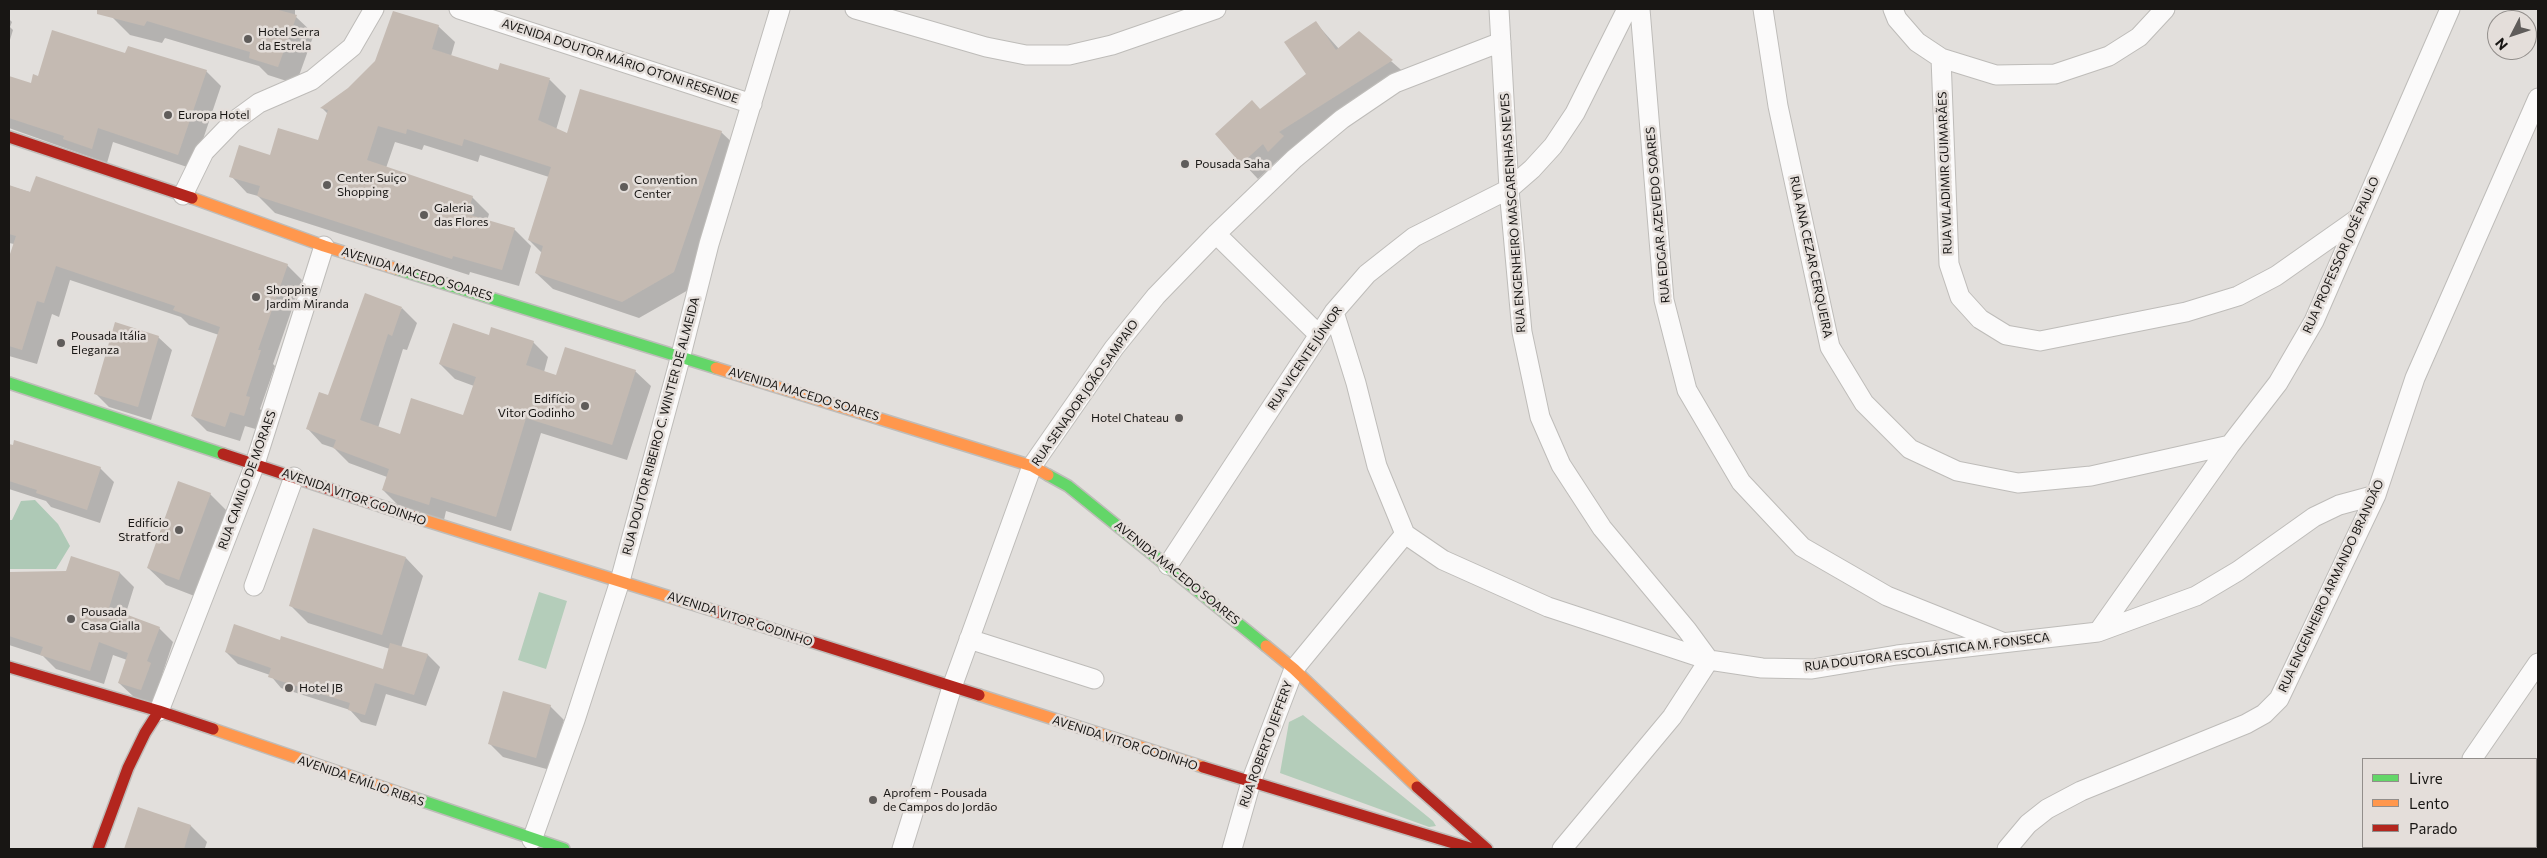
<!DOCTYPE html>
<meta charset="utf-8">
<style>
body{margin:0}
#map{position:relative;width:2547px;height:858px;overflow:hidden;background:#e2dfdc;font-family:Commissioner,sans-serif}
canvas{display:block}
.frame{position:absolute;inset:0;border:10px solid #181614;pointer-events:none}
.legend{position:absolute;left:2362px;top:758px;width:175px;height:90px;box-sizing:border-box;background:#e4deda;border:1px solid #928e8b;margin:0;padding:6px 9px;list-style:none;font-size:15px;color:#181614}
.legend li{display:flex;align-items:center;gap:10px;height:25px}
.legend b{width:25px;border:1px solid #928e8b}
.north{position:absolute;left:2487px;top:10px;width:50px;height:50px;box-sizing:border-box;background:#e4deda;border:1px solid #928e8b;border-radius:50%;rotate:229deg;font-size:14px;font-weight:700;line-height:20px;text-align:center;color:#181614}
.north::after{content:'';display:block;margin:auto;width:18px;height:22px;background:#5f5c5a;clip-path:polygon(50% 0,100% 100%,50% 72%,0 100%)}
</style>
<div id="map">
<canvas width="2547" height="858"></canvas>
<div class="frame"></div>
<ul class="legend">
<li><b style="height:6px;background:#63d668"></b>Livre</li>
<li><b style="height:6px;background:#ff974d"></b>Lento</li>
<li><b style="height:6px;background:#b3261e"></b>Parado</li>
</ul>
<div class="north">N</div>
</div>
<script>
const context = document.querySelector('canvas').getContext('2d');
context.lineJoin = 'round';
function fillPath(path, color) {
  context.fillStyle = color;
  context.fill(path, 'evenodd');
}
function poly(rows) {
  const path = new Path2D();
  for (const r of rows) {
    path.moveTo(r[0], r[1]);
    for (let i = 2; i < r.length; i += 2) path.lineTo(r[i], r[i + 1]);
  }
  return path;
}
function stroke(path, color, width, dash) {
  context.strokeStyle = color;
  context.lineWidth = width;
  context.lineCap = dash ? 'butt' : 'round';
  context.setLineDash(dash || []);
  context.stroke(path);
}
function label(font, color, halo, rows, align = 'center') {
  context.font = font + ' Commissioner,sans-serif';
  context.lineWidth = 5;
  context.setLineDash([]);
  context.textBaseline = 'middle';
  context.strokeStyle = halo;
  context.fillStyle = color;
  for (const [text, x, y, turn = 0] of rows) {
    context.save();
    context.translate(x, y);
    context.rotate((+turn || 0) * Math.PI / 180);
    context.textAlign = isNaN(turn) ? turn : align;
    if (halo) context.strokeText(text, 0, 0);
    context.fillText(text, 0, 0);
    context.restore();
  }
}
fillPath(poly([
 [539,592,567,601,546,669,518,660],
 [1303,715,1433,821,1436,826,1429,827,1280,773,1289,722]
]), '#b4cdba');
fillPath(poly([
 [35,500,58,524,70,546,56,569,9,569,9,520,12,520,21,501]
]), '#aec9b6');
fillPath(poly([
 [115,9,295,9,295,16,314,34,296,84,268,75,259,66,165,38,162,43,130,35,112,17],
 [9,19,12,22,10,27,13,30,9,43],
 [1316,23,1339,49,1359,33,1408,76,1284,166,1278,160,1258,179,1216,134,1260,110,1307,74],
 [438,26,455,42,451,56,499,71,501,64,550,80,566,96,556,130,568,135,721,132,738,148,690,289,639,318,553,289,536,273,542,253,529,240,549,177,480,155,478,162,424,145,422,150,395,142,386,168,472,197,489,214,487,221,514,229,531,246,519,286,470,272,469,275,275,213,258,196,247,193,231,176,270,157,319,142,328,114,322,108],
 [126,55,206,71,221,86,193,169,113,142,107,163,9,128,9,78,32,85,39,77],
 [9,186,287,265,302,280,273,364,275,366,260,409,264,413,259,430,245,426,240,441,207,431,192,416,219,335,189,325,181,317,70,280,59,317,52,314,37,364,9,356,9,261,14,244,9,243],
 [402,308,417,323,407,350,403,349,378,428,400,436,464,417,474,386,455,379,440,364,490,337,533,342,548,357,544,372,557,376,635,371,651,386,627,460,541,433,511,531,446,511,444,520,398,505,383,490,387,477,349,463,334,448,322,444,307,428,329,396],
 [158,337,172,350,151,420,109,407,95,393],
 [9,445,100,468,114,482,100,523,51,507,46,501,9,489],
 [210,494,228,512,197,597,166,585,148,568],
 [72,558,120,573,134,587,125,616,159,628,173,642,162,675,165,678,156,704,134,697,119,683,127,660,113,655,104,684,56,669,43,656,9,645,9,573,67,572],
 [406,558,423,576,401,648,428,655,440,667,426,706,386,694,376,726,361,722,350,710,281,688,270,675,238,664,226,652,280,642,384,670,390,649,308,623,290,605],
 [550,706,564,720,550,770,503,757,490,744],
 [139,809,191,826,207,842,205,848,209,849,126,849]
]), '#0003');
fillPath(poly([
 [97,9,275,9,297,15,278,67,249,58,250,52,147,21,144,26,97,14],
 [393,11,439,25,432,49,498,70,500,63,550,78,538,120,567,133,580,89,722,131,674,272,622,302,535,273,543,246,528,240,551,167,464,139,462,146,407,129,406,134,378,126,367,160,473,196,467,214,515,228,502,270,453,256,452,259,257,196,260,186,229,177,239,145,270,155,278,128,318,140,328,110,320,108,348,88,375,61],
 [1316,21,1336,50,1359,31,1393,60,1279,132,1284,136,1268,152,1263,144,1241,164,1215,134,1252,100,1260,109,1306,74,1284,42],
 [52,30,125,53,128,46,207,70,178,155,98,128,92,149,63,139,64,136,9,118,9,76,31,83,33,74,38,76],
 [36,176,288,264,258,350,261,350,246,396,250,397,244,416,230,412,225,427,191,416,220,327,173,310,175,306,56,266,44,303,37,301,22,350,9,346,9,257,16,236,9,234,9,185,30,192],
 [365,293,402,307,392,336,388,334,360,420,400,434,411,398,463,415,476,377,439,364,453,323,489,335,491,327,534,341,526,365,556,375,565,347,636,370,612,445,526,418,496,517,431,497,429,505,382,490,389,469,333,448,336,440,306,429,319,392,328,395],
 [115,322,159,336,138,407,94,394],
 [14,440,101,467,87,510,36,493,37,490,9,481,9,444,13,445],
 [178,481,211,493,179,580,147,568],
 [313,528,406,557,382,635,289,606],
 [71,556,120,572,109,608,160,627,147,661,151,663,141,690,118,683,128,653,99,642,90,671,40,655,43,647,9,636,9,572,66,571],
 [234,624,280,640,281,636,383,669,390,643,428,654,414,695,375,683,365,715,348,710,350,703,268,677,271,668,225,652],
 [503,691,551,705,536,758,488,744],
 [138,807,191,825,184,849,124,849]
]), '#c4bab2');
const street = poly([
 [459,9,752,104],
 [855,9,986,47,1026,55,1069,55,1112,45,1216,9],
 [1499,9,1509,189,1522,332,1540,417,1561,465,1602,528,1687,630,1709,660],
 [1640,9,1664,300,1687,390,1741,482,1802,547,1887,596,2002,642],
 [1763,9,1778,106,1830,347,1864,403,1910,449,1957,471,2018,483,2091,476,2230,445],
 [1893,9,1897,19,1917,42,1941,58,1996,75,2055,74,2109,56,2139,37,2165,9],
 [1941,58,1949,264,1960,297,1980,319,2006,335,2040,341,2186,312,2238,296,2276,276,2357,219],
 [183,195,204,152,233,122,259,103,312,80,352,47,374,9],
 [1216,234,1318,334],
 [1334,312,1356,383,1377,466,1405,534,1443,560,1548,607,1709,660,1762,668,1812,669,1897,655,2098,632,2196,596,2238,571,2314,517,2339,505,2376,495],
 [1168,565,1334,312,1367,274,1414,237,1509,189,1532,169,1553,146,1575,113,1627,9],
 [254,586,294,477],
 [2098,632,2230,445,2278,383,2314,321,2450,9],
 [969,639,1094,679],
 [159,711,255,464,324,246],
 [2472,759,2538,663],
 [532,840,575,720,620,581,681,355,709,244,780,9],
 [902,849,952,687,1032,466,1114,348,1156,296,1216,234,1294,159,1342,119,1395,83,1501,42],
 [1232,849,1251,782,1294,669,1405,534],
 [1562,849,1672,717,1709,660],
 [2007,849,2028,824,2047,809,2081,791,2246,724,2264,714,2279,699,2376,495,2415,378,2538,98],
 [2424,849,2425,847]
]);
const fast = poly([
 [397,269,716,368],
 [9,383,223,454],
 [1048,475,1068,486,1266,646],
 [414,798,564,849]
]);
const slow = poly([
 [192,198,324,246,397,269],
 [716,368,1032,466,1048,475],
 [414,517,718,612],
 [1266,646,1294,669,1417,787],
 [979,695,1203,767],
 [213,729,414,798]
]);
const jam = poly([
 [9,137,192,198],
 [223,454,414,517],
 [718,612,979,695],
 [9,667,159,711,213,729],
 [1203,767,1473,849],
 [1417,787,1487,849],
 [98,849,128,768,145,733,159,711]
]);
stroke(street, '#bebcb9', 21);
stroke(fast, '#bebcb9', 14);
stroke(slow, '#bebcb9', 14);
stroke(jam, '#bebcb9', 14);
stroke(street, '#fbfafa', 19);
stroke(fast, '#63d668', 11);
stroke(slow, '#ff974d', 11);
stroke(jam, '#b3261e', 11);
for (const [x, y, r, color] of [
 [248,39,5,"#5f5c5a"],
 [168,115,5,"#5f5c5a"],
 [1185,164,5,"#5f5c5a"],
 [327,185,5,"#5f5c5a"],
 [624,187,5,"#5f5c5a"],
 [424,215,5,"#5f5c5a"],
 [256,297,5,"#5f5c5a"],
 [61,343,5,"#5f5c5a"],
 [585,406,5,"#5f5c5a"],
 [1179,418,5,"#5f5c5a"],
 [179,530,5,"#5f5c5a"],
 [71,619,5,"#5f5c5a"],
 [289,688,5,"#5f5c5a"],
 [873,800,5,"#5f5c5a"]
]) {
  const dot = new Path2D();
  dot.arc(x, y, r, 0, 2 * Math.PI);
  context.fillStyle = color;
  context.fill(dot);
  stroke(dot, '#e4deda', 2);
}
label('12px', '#181614', '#e4deda', [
 ["Hotel Serra",258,32],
 ["da Estrela",258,46],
 ["Europa Hotel",178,115],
 ["Pousada Saha",1195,164],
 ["Center Suiço",337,178],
 ["Shopping",337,192],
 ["Convention",634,180],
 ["Center",634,194],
 ["Galeria",434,208],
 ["das Flores",434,222],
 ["Shopping",266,290],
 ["Jardim Miranda",266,304],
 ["Pousada Itália",71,336],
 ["Eleganza",71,350],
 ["Edifício",575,399,"right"],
 ["Vitor Godinho",575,413,"right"],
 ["Hotel Chateau",1169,418,"right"],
 ["Edifício",169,523,"right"],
 ["Stratford",169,537,"right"],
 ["Pousada",81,612],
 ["Casa Gialla",81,626],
 ["Hotel JB",299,688],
 ["Aprofem - Pousada",883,793],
 ["de Campos do Jordão",883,807]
], 'left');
label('12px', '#181614', '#e4deda', [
 ["AVENIDA DOUTOR MÁRIO OTONI RESENDE",620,61,18],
 ["RUA WLADIMIR GUIMARÃES",1945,173,-92],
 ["RUA ENGENHEIRO MASCARENHAS NEVES",1513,213,-94],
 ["RUA EDGAR AZEVEDO SOARES",1658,215,-95],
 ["RUA PROFESSOR JOSÉ PAULO",2341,255,-66],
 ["RUA ANA CEZAR CERQUEIRA",1811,257,78],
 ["AVENIDA MACEDO SOARES",417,274,17],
 ["RUA VICENTE JÚNIOR",1305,358,-56],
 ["RUA SENADOR JOÃO SAMPAIO",1085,393,-55],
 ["AVENIDA MACEDO SOARES",804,394,17],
 ["RUA DOUTOR RIBEIRO C. WINTER DE ALMEIDA",661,426,-75],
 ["RUA CAMILO DE MORAES",247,480,-70],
 ["AVENIDA VITOR GODINHO",354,497,19],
 ["AVENIDA MACEDO SOARES",1177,573,39],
 ["RUA ENGENHEIRO ARMANDO BRANDÃO",2331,586,-65],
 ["AVENIDA VITOR GODINHO",740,619,18],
 ["RUA DOUTORA ESCOLÁSTICA M. FONSECA",1927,652,-7],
 ["AVENIDA VITOR GODINHO",1125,743,18],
 ["RUA ROBERTO JEFFERY",1266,744,-70],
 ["AVENIDA EMÍLIO RIBAS",361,781,19]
]);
</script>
